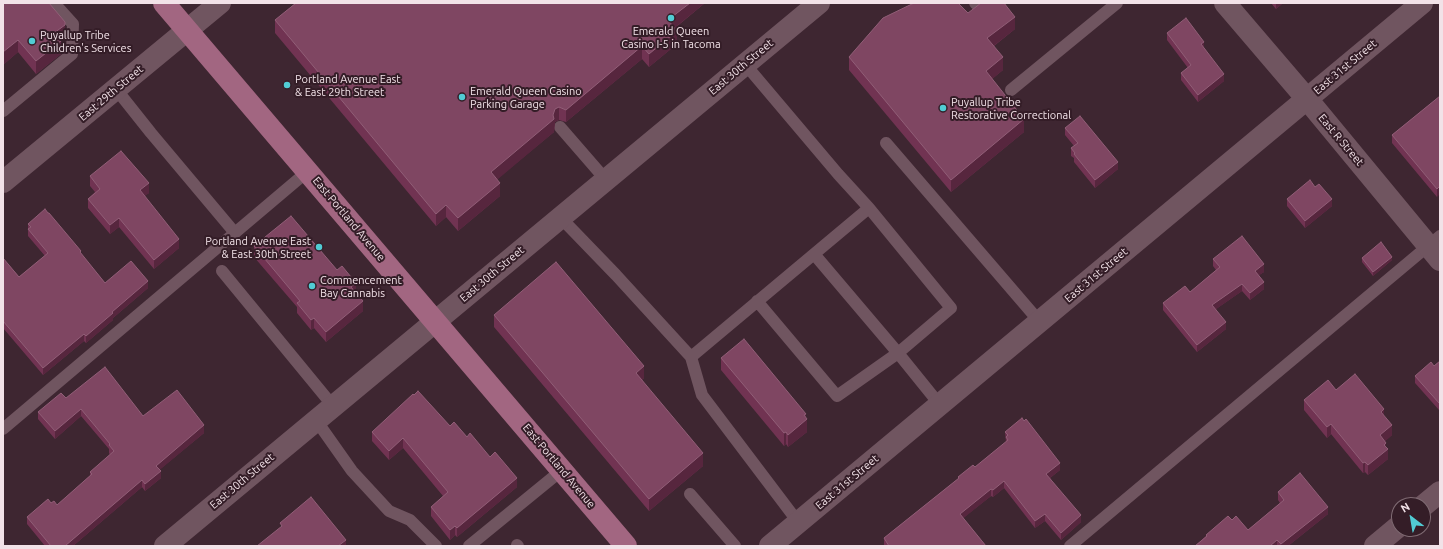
<!DOCTYPE html>
<style>
body{margin:0}
#map{position:relative;width:1443px;height:549px;overflow:hidden;background:#3e2631;font-family:Ubuntu,sans-serif}
canvas{display:block}
.frame{position:absolute;inset:0;border:4px solid #f2e2e8;pointer-events:none}
.north{position:absolute;left:1391px;top:497px;width:40px;height:40px;box-sizing:border-box;background:#341d27;border:1px solid #806c74;border-radius:50%;rotate:329deg;font-size:11px;font-weight:700;line-height:16px;text-align:center;color:#f2e2e8}
.north::after{content:'';display:block;margin:auto;width:14px;height:18px;background:#51ccd4;clip-path:polygon(50% 0,100% 100%,50% 72%,0 100%)}
</style>
<div id="map">
<canvas width="1443" height="549"></canvas>
<div class="frame"></div>
<div class="north">N</div>
</div>
<script>
const context = document.querySelector('canvas').getContext('2d');
context.lineJoin = 'round';
function poly(rows) {
  const path = new Path2D();
  for (const r of rows) {
    path.moveTo(r[0], r[1]);
    for (let i = 2; i < r.length; i += 2) path.lineTo(r[i], r[i + 1]);
  }
  return path;
}
function stroke(path, color, width, dash) {
  context.strokeStyle = color;
  context.lineWidth = width;
  context.lineCap = dash ? 'butt' : 'round';
  context.setLineDash(dash || []);
  context.stroke(path);
}
function fillPath(path, color) {
  context.fillStyle = color;
  context.fill(path, 'evenodd');
}
function label(font, color, halo, rows, align = 'center') {
  context.font = font + ' Ubuntu,sans-serif';
  context.lineWidth = 4;
  context.setLineDash([]);
  context.textBaseline = 'middle';
  context.strokeStyle = halo;
  context.fillStyle = color;
  for (const [text, x, y, turn = 0] of rows) {
    context.save();
    context.translate(x, y);
    context.rotate((+turn || 0) * Math.PI / 180);
    context.textAlign = isNaN(turn) ? turn : align;
    if (halo) context.strokeText(text, 0, 0);
    context.fillText(text, 0, 0);
    context.restore();
  }
}
stroke(poly([
 [975,3,977,5],
 [745,64,838,174,869,208,951,308,898,353,837,396,757,301],
 [116,89,151,133,235,233],
 [1011,90,1117,3],
 [3,111,72,54,73,24,54,3],
 [560,127,606,180],
 [886,143,1039,321],
 [560,217,616,275,691,357,702,395,798,522],
 [814,254,898,353,940,405],
 [222,271,333,406],
 [691,357,869,208],
 [316,420,352,471,389,511,410,520,436,546],
 [3,429,308,171],
 [690,494,735,546],
 [517,545,518,546],
 [469,546,562,470],
 [1070,546,1440,236]
]), '#705560', 12);
stroke(poly([
 [1225,3,1307,99,1440,260],
 [3,182,220,3],
 [1423,506,1440,492],
 [165,546,819,3],
 [770,546,1422,3],
 [1375,546,1399,526]
]), '#705560', 22);
stroke(poly([
 [164,3,626,546]
]), '#a26681', 22);
fillPath(poly([
 [3,3,65,37,61,41,61,54,36,74,18,52,3,65],
 [296,3,705,3,675,28,677,44,649,67,642,59,566,122,559,120,555,122,554,132,497,179,500,196,458,231,446,217,436,226,275,33,275,20],
 [1271,3,1283,3,1276,9],
 [968,13,1015,29,994,46,1003,70,992,79,1024,132,951,192,849,70,849,57],
 [1167,33,1204,48,1224,81,1198,102,1181,80,1181,73,1188,68,1167,40],
 [1440,96,1437,197,1392,143,1392,135],
 [1065,128,1118,169,1095,188,1074,162,1074,158,1071,156,1071,148,1074,146,1065,135],
 [90,176,149,193,144,196,179,248,154,269,119,227,110,234,88,208,88,199,95,192,90,186],
 [1315,187,1332,206,1305,228,1287,206,1287,199],
 [28,224,81,255,105,283,148,288,113,318,113,320,86,343,84,341,43,375,3,328,3,258,19,277,45,256,28,236],
 [254,246,356,293,363,311,326,342,314,328,311,330,297,313,297,307,254,257],
 [1362,258,1392,260,1373,276,1362,262],
 [1213,259,1264,272,1259,275,1264,289,1250,300,1242,291,1216,309,1226,329,1197,352,1163,310,1163,303,1190,292,1216,270,1213,266],
 [494,315,644,378,642,380,703,466,649,511,494,327],
 [721,358,806,418,807,432,788,447,786,444,784,446,721,370],
 [1440,361,1439,410,1415,383,1415,376,1434,366],
 [1336,390,1384,416,1392,435,1385,441,1388,459,1368,475,1365,472,1363,473,1331,434,1327,438,1304,410,1304,400],
 [66,398,143,416,204,433,159,470,161,478,145,491,142,487,73,546,45,546,27,524,27,517,51,503,57,505,90,476,90,472,110,455,109,453,109,449,81,416,55,439,38,419,38,412],
 [450,426,467,437,490,457,517,487,457,537,455,535,450,540,431,516,431,507,443,496,403,448,389,460,372,441,372,432],
 [1005,432,1060,470,1050,478,1081,522,1061,540,1045,521,1035,528,1004,488,993,497,991,496,963,518,986,546,884,546,884,538,958,479,958,477,975,467,1006,442],
 [1278,492,1328,514,1288,546,1195,546,1206,536,1206,535,1232,520,1248,530,1280,503,1278,500]
]), '#713352');
fillPath(poly([
 [690,3,705,3,668,33,668,20],
 [1276,3,1283,3,1276,9],
 [1015,17,1015,29,987,51,987,38],
 [65,22,65,37,54,46,54,33],
 [677,31,677,44,649,67,649,54],
 [18,40,18,52,3,65,3,52],
 [61,41,61,54,36,74,36,61],
 [1204,42,1204,49,1201,44],
 [642,46,642,59,566,122,566,110],
 [1003,57,1003,70,986,84,986,71],
 [1224,74,1224,81,1198,102,1198,95],
 [559,107,559,120,555,122,554,132,491,185,491,172,553,115,555,109],
 [1024,119,1024,132,951,192,951,180],
 [1118,162,1118,169,1095,188,1095,180],
 [149,183,149,193,140,200,140,190],
 [500,183,500,196,458,231,458,218],
 [1440,186,1440,194,1437,197,1437,189],
 [1332,199,1332,206,1305,228,1305,221],
 [446,205,446,217,436,226,436,214],
 [119,218,119,227,110,234,110,225],
 [179,239,179,248,154,269,154,260],
 [1392,257,1392,260,1373,276,1373,272],
 [1264,264,1264,272,1255,278,1255,271],
 [148,281,148,288,113,318,113,320,86,343,86,336,112,312],
 [1264,282,1264,289,1250,300,1250,293],
 [356,283,356,293,351,287],
 [1242,284,1242,291,1212,312,1212,305],
 [363,301,363,311,326,342,326,332],
 [314,318,314,328,311,330,311,320],
 [1226,322,1226,329,1197,352,1197,345],
 [84,334,84,341,43,375,43,368],
 [644,366,644,378,636,385,636,373],
 [1440,402,1440,409,1439,410,1439,403],
 [81,409,81,416,55,439,55,431],
 [1384,409,1384,420,1381,412],
 [806,414,806,420,807,419,807,432,788,447,788,435],
 [1331,424,1331,434,1327,438,1327,427],
 [204,425,204,433,156,473,156,466],
 [1392,425,1392,435,1380,446,1380,435],
 [786,432,786,444,784,446,784,433],
 [403,438,403,448,389,460,389,451],
 [1386,443,1386,450,1388,449,1388,459,1368,475,1368,465,1384,445],
 [703,453,703,466,649,511,649,499],
 [1365,462,1365,472,1363,473,1363,463],
 [1060,463,1060,470,1046,481,1046,474],
 [161,471,161,478,145,491,145,484],
 [517,478,517,487,457,537,457,528],
 [142,480,142,487,73,546,65,546],
 [1004,481,1004,488,993,497,993,490],
 [991,489,991,496,960,521,960,514],
 [1328,507,1328,514,1288,546,1281,546,1281,544],
 [1045,514,1045,521,1035,528,1035,521],
 [1081,515,1081,522,1061,540,1061,533],
 [455,526,455,535,450,540,450,530],
 [346,540,346,546,338,546],
 [1277,540,1277,546,1270,546]
]), '#57263e');
const building = poly([
 [3,3,49,3,65,22,65,25,54,33,61,41,36,61,18,40,3,52,3,3],
 [296,3,690,3,668,20,677,31,649,54,642,46,566,110,559,107,555,109,553,115,554,119,491,172,500,183,458,218,446,205,436,214,275,20,296,3],
 [914,3,958,3,968,13,981,3,1004,3,1015,17,987,38,1003,57,986,71,1024,119,951,180,849,57,883,18,914,3],
 [1186,18,1204,42,1201,44,1224,74,1198,95,1181,73,1191,65,1167,33,1186,18],
 [1440,96,1440,186,1437,189,1392,135,1440,96],
 [1080,116,1118,162,1095,180,1074,154,1075,153,1071,148,1078,143,1065,128,1080,116],
 [121,151,149,183,140,190,179,239,154,260,119,218,110,225,88,199,100,189,90,176,121,151],
 [1310,180,1315,187,1319,184,1332,199,1305,221,1287,199,1310,180],
 [45,209,48,213,49,213,81,251,80,252,105,283,131,261,148,281,112,312,113,313,86,336,84,334,43,368,3,321,3,258,19,277,48,253,28,229,31,227,28,224,45,209],
 [291,216,337,270,342,266,356,283,351,287,363,301,326,332,314,318,311,320,297,303,300,301,254,246,291,216],
 [1242,236,1264,264,1255,271,1264,282,1250,293,1242,284,1212,305,1226,322,1197,345,1163,303,1185,286,1190,292,1220,267,1213,259,1242,236],
 [1381,242,1392,257,1373,272,1362,258,1381,242],
 [556,262,644,366,636,373,703,453,649,499,494,315,556,262],
 [744,339,806,414,804,415,807,419,788,435,786,432,784,433,721,358,744,339],
 [1440,361,1440,402,1439,403,1415,376,1431,362,1434,366,1440,361],
 [105,367,143,416,177,390,204,425,156,466,161,471,145,484,142,480,65,546,51,546,27,517,48,499,51,503,54,501,57,505,92,474,90,472,114,451,109,445,110,444,81,409,55,431,38,412,61,393,66,398,105,367],
 [1355,374,1384,409,1381,412,1392,425,1380,435,1386,443,1384,445,1388,449,1368,465,1365,462,1363,463,1331,424,1327,427,1304,400,1328,380,1336,390,1355,374],
 [418,391,450,426,454,422,467,437,470,433,490,457,495,452,517,478,457,528,455,526,450,530,431,507,448,492,403,438,389,451,372,432,413,394,414,395,418,391],
 [1022,418,1024,421,1026,419,1060,463,1046,474,1081,515,1061,533,1045,514,1035,521,1004,481,993,490,991,489,960,514,986,546,889,546,884,538,959,478,958,477,973,465,975,467,1008,440,1006,437,1008,435,1005,432,1022,418],
 [1300,473,1328,507,1281,544,1277,540,1270,546,1195,546,1207,536,1206,535,1228,516,1232,520,1236,516,1248,530,1284,500,1278,492,1300,473],
 [311,497,346,540,338,546,312,546,311,545,310,546,257,546,282,526,280,523,311,497]
]);
fillPath(building, '#7f4662');
stroke(building, '#915e77', 1);
for (const [x, y, r, color] of [
 [671,18,4,"#51ccd4"],
 [32,41,4,"#51ccd4"],
 [287,85,4,"#51ccd4"],
 [462,97,4,"#51ccd4"],
 [943,108,4,"#51ccd4"],
 [319,247,4,"#51ccd4"],
 [312,286,4,"#51ccd4"]
]) {
  const dot = new Path2D();
  dot.arc(x, y, r, 0, 2 * Math.PI);
  context.fillStyle = color;
  context.fill(dot);
  stroke(dot, '#341d27', 1.5);
}
label('11px', '#f2e2e8', '#341d27', [
 ["Emerald Queen",671,31,"center"],
 ["Casino I-5 in Tacoma",671,44,"center"],
 ["Puyallup Tribe",40,35],
 ["Children's Services",40,48],
 ["Portland Avenue East",295,79],
 ["& East 29th Street",295,92],
 ["Emerald Queen Casino",470,91],
 ["Parking Garage",470,104],
 ["Puyallup Tribe",951,102],
 ["Restorative Correctional",951,115],
 ["Portland Avenue East",311,241,"right"],
 ["& East 30th Street",311,254,"right"],
 ["Commencement",320,280],
 ["Bay Cannabis",320,293]
], 'left');
label('11px', '#f2e2e8', '#341d27', [
 ["East 30th Street",741,67,-40],
 ["East 31st Street",1345,67,-40],
 ["East 29th Street",111,93,-40],
 ["East R Street",1341,140,50],
 ["East Portland Avenue",349,219,50],
 ["East 30th Street",492,274,-40],
 ["East 31st Street",1096,275,-40],
 ["East Portland Avenue",559,466,50],
 ["East 30th Street",242,481,-40],
 ["East 31st Street",847,482,-40]
]);
</script>
